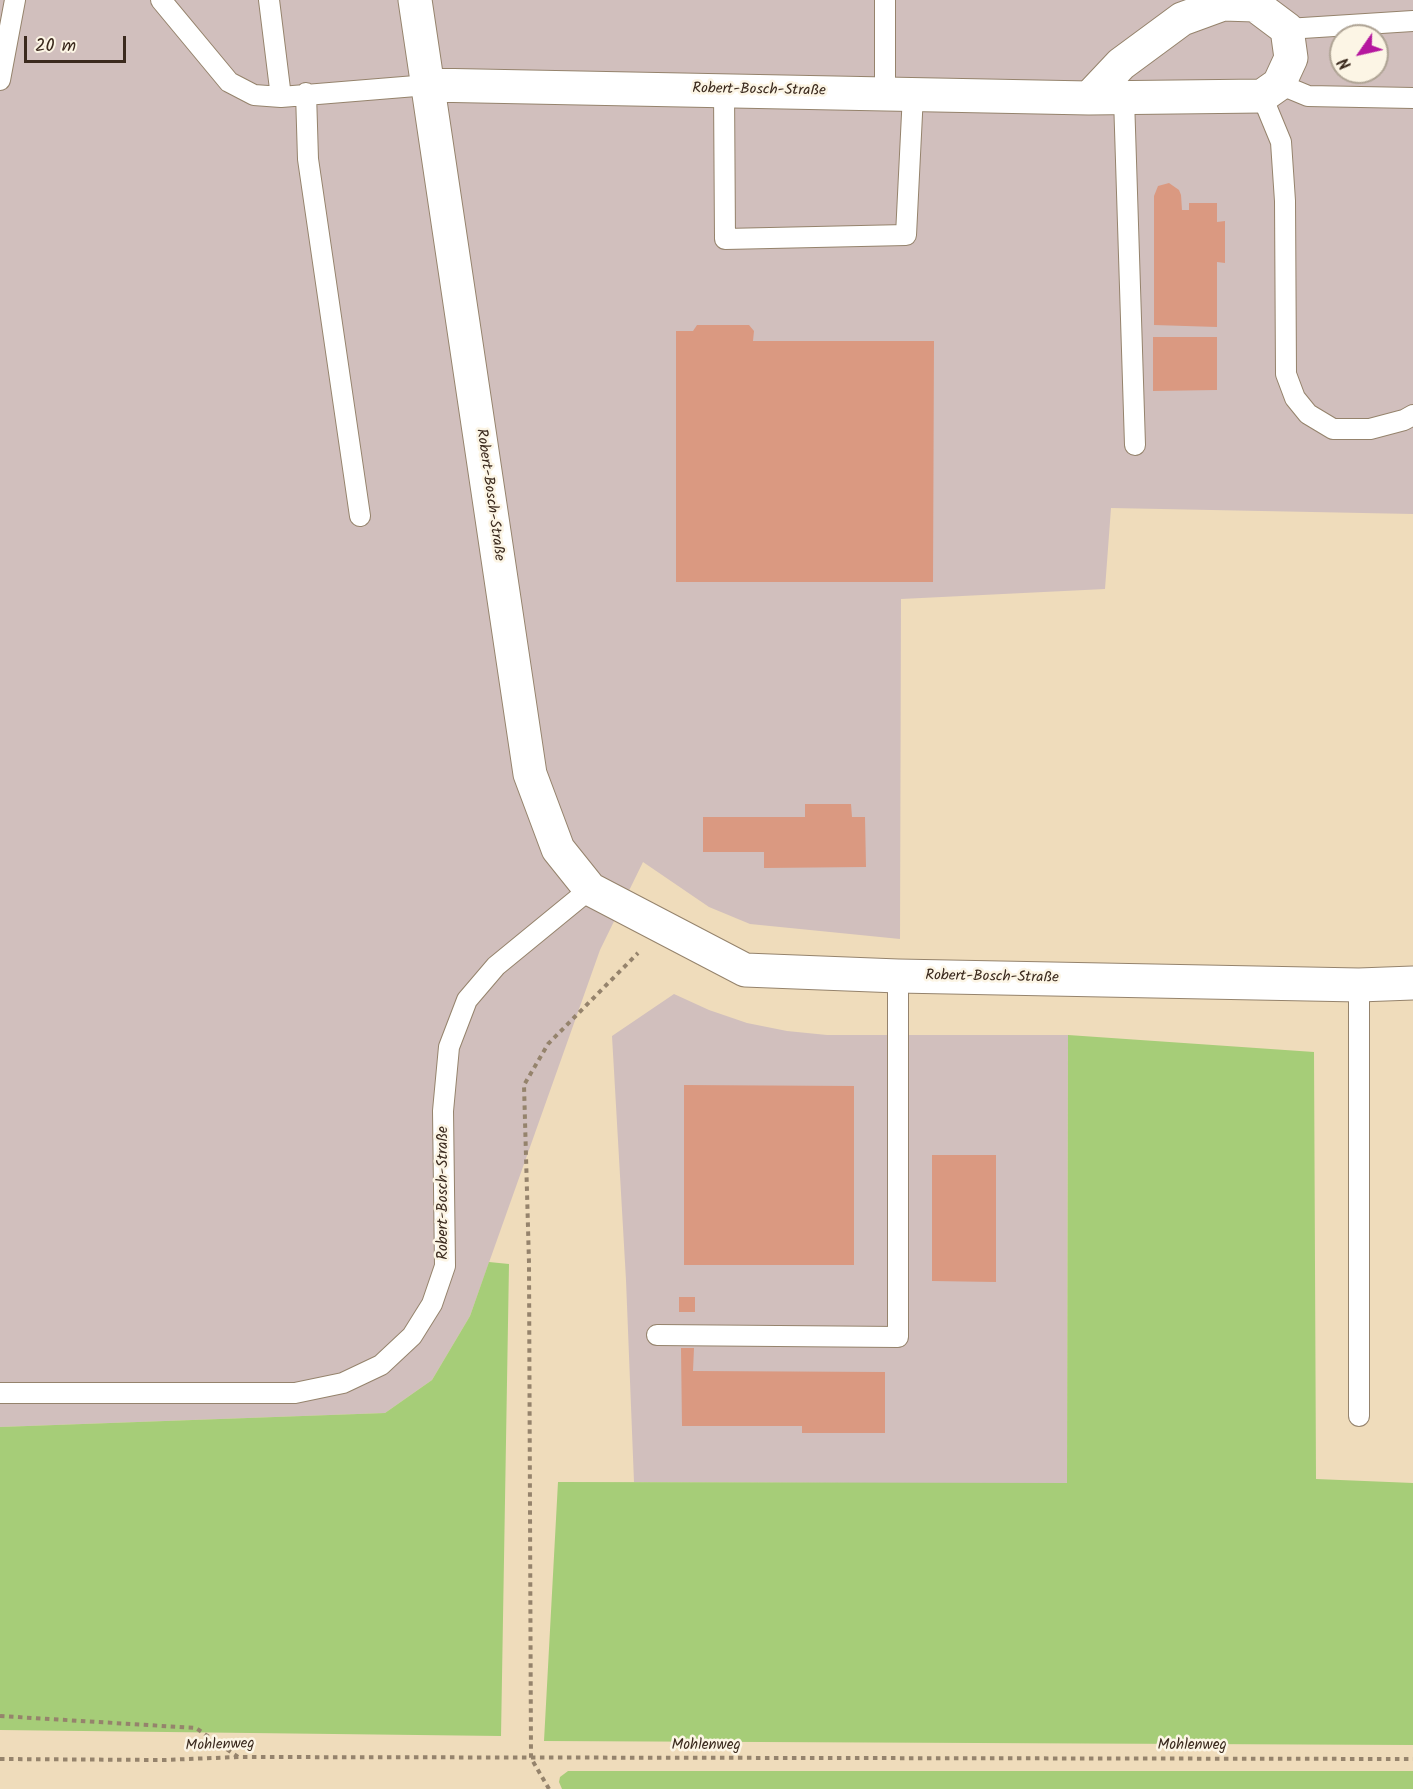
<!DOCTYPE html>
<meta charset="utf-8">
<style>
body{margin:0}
#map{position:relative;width:1413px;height:1789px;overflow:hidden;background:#efdcbb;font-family:Kalam,sans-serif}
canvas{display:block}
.north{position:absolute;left:1329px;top:24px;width:60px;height:60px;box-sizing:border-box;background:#fcf5e5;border:2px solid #afa495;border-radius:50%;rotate:236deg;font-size:16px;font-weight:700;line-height:24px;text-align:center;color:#3b2a1e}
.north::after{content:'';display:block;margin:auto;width:21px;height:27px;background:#b5179e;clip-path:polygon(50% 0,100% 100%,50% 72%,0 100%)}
.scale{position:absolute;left:24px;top:36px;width:102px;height:27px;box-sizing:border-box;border:3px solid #3b2a1e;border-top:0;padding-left:8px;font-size:18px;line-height:21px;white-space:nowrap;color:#3b2a1e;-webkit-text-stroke:4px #fcf5e5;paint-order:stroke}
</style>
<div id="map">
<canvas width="1413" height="1789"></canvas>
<div class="north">N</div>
<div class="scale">20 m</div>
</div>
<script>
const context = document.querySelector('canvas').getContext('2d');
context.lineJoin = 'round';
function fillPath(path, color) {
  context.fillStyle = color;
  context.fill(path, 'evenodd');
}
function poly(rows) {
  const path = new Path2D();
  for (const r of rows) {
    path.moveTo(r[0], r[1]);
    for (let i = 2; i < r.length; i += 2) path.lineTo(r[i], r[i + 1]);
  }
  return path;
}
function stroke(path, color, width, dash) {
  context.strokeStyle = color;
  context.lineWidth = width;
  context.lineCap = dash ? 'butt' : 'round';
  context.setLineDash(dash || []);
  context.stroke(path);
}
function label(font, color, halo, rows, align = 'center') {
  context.font = font + ' Kalam,sans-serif';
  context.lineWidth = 5;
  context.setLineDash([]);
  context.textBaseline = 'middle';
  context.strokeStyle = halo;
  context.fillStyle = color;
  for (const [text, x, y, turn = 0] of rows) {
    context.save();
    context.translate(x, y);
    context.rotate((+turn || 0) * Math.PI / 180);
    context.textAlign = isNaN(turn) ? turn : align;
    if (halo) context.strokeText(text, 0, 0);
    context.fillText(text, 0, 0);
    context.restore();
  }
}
fillPath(poly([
 [0,0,1413,0,1413,514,1111,508,1105,589,901,599,900,939,750,924,709,907,643,862,600,950,470,1316,432,1380,385,1413,0,1427],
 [1341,36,1377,36,1377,72,1341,72],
 [674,994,709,1010,747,1023,787,1031,827,1035,1068,1035,1067,1484,634,1482,626,1280,612,1036]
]), '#d1bfbd');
fillPath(poly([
 [1068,1035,1314,1052,1316,1479,1413,1483,1413,1745,544,1741,558,1482,1067,1483],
 [489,1262,509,1264,501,1736,0,1730,0,1427,385,1413,432,1380,470,1316],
 [568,1771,1413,1771,1413,1789,562,1789,559,1782,560,1777]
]), '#a6cd78');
fillPath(poly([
 [1169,183,1179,190,1181,195,1182,210,1189,210,1189,203,1217,203,1217,222,1225,221,1225,263,1217,262,1217,327,1154,325,1154,196,1158,186],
 [697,325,749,325,754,331,753,341,934,341,933,582,676,582,676,331,693,331],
 [1153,337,1217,337,1217,390,1153,391],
 [805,804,851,804,852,817,865,817,866,867,764,868,764,852,703,852,703,817,805,817],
 [684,1085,854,1086,854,1265,684,1265],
 [932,1155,996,1155,996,1282,932,1281],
 [679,1297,695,1297,695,1312,679,1312],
 [681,1348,694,1348,693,1371,885,1372,885,1433,802,1433,802,1426,682,1426]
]), '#da9981');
const lane = poly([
 [161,0,229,82,254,95,281,97,428,85],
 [269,0,281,97],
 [1287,29,1413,21],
 [0,80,15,0],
 [1279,84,1308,96,1413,98],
 [724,90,725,239,906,235,913,94],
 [306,93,308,159,360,516],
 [885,93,885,0],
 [1262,96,1281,142,1285,201,1286,374,1295,398,1308,414,1333,429,1370,429,1404,420,1413,415],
 [1124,98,1135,445],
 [657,1335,898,1337,898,976],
 [0,1393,295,1393,343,1383,381,1365,412,1336,432,1304,445,1266,443,1111,449,1047,467,1000,496,966,590,889],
 [1359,1416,1359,985]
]);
const street = poly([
 [415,0,530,774,558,849,590,889,745,970,898,976,1359,985,1413,983],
 [428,85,1089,98,1121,64,1182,19,1223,4,1255,5,1287,29,1291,58,1279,84,1262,96,1089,98]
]);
stroke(lane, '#95836c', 22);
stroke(street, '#95836c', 35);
stroke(poly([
 [0,1716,196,1728,238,1757],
 [0,1759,164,1760,238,1757,1413,1759],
 [549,1789,531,1758,529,1263,524,1085,548,1044,638,953]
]), '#95836c', 4, [4.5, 4.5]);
stroke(lane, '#fff', 20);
stroke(street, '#fff', 33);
label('15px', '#3b2a1e', '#fcf5e5', [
 ["Robert-Bosch-Straße",759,91,1],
 ["Robert-Bosch-Straße",489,495,82],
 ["Robert-Bosch-Straße",992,978,1],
 ["Robert-Bosch-Straße",444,1193,-90],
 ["Mohlenweg",220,1746,-2],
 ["Mohlenweg",706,1746],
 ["Mohlenweg",1192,1746]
]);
</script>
